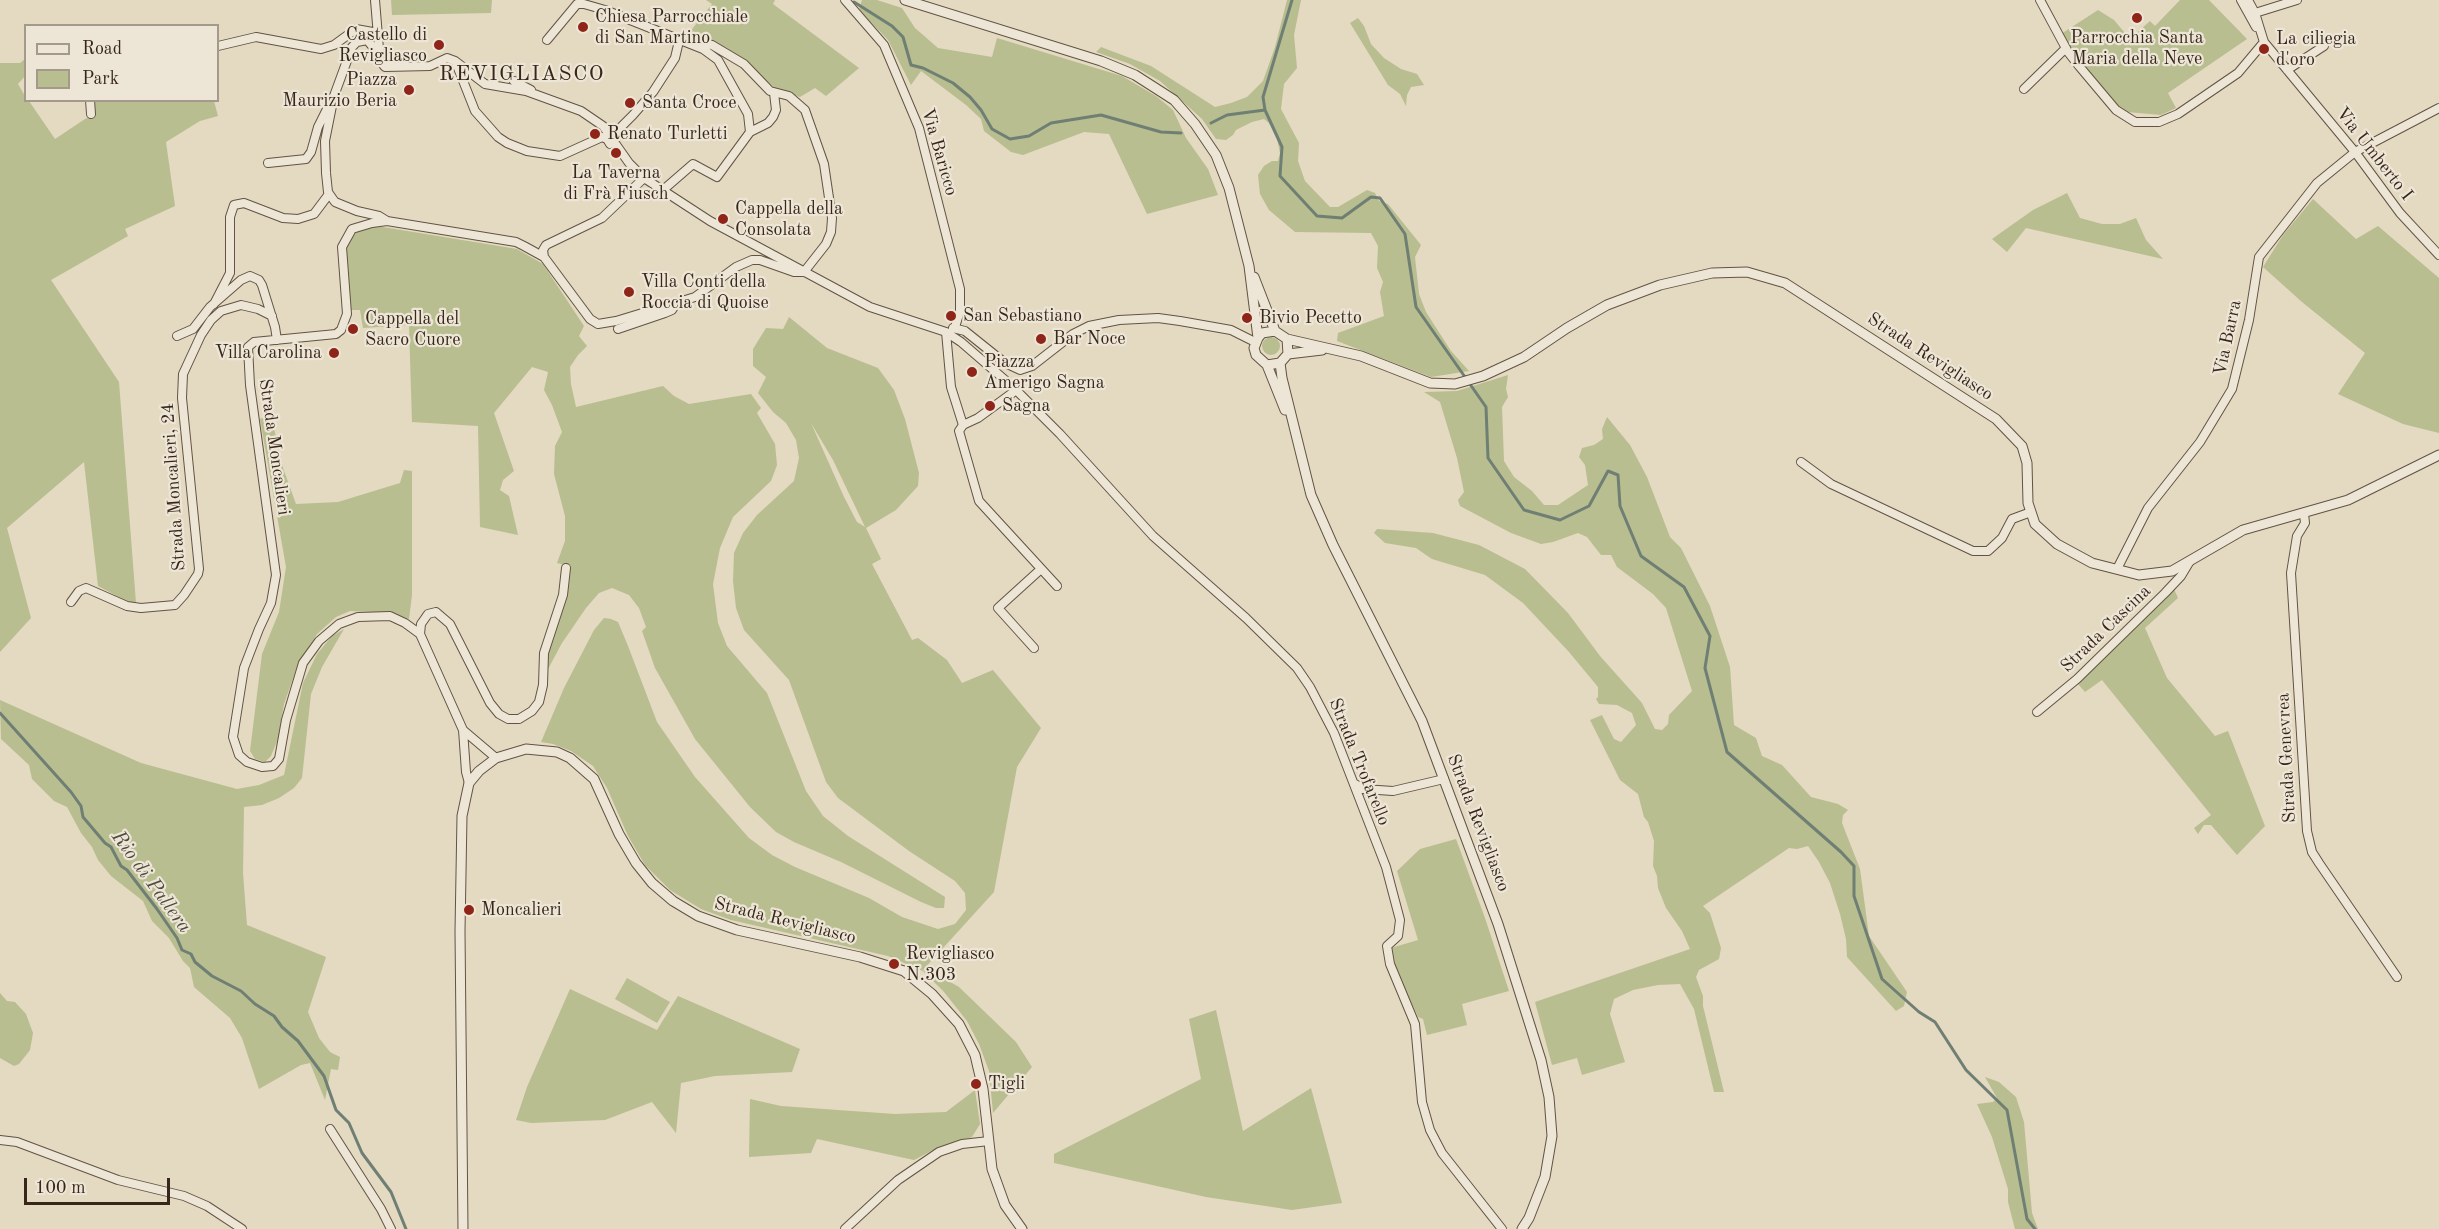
<!DOCTYPE html>
<meta charset="utf-8">
<style>
body{margin:0}
#map{position:relative;width:2439px;height:1229px;overflow:hidden;background:#e4d9c1;font-family:"Old Standard TT",serif}
canvas{display:block}
.legend{position:absolute;left:24px;top:24px;width:195px;height:78px;box-sizing:border-box;background:#ede6d7;border:2px solid #a4998b;margin:0;padding:8px 10px;list-style:none;font-size:18px;color:#372619}
.legend li{display:flex;align-items:center;gap:12px;height:30px}
.legend b{width:30px;border:2px solid #a4998b}
.scale{position:absolute;left:24px;top:1178px;width:146px;height:27px;box-sizing:border-box;border:3px solid #372619;border-top:0;padding-left:8px;font-size:18px;line-height:21px;white-space:nowrap;color:#372619;-webkit-text-stroke:4px #ede6d7;paint-order:stroke}
</style>
<div id="map">
<canvas width="2439" height="1229"></canvas>
<ul class="legend">
<li><b style="height:8px;background:#ede6d7"></b>Road</li>
<li><b style="height:16px;background:#b8be90"></b>Park</li>
</ul>
<div class="scale">100 m</div>
</div>
<script>
const context = document.querySelector('canvas').getContext('2d');
context.lineJoin = 'round';
function fillPath(path, color) {
  context.fillStyle = color;
  context.fill(path, 'evenodd');
}
function poly(rows) {
  const path = new Path2D();
  for (const r of rows) {
    if (r.length === 3) {
      path.moveTo(r[0] + r[2], r[1]);
      path.arc(r[0], r[1], r[2], 0, 2 * Math.PI);
      continue;
    }
    path.moveTo(r[0], r[1]);
    for (let i = 2; i < r.length; i += 2) path.lineTo(r[i], r[i + 1]);
  }
  return path;
}
function stroke(path, color, width, dash) {
  context.strokeStyle = color;
  context.lineWidth = width;
  context.lineCap = dash ? 'butt' : 'round';
  context.setLineDash(dash || []);
  context.stroke(path);
}
function label(font, color, halo, rows, align = 'center') {
  context.font = font + ' "Old Standard TT",serif';
  context.lineWidth = 4.5;
  context.setLineDash([]);
  context.textBaseline = 'middle';
  context.strokeStyle = halo;
  context.fillStyle = color;
  for (const [text, x, y, turn = 0] of rows) {
    context.save();
    context.translate(x, y);
    context.rotate((+turn || 0) * Math.PI / 180);
    context.textAlign = isNaN(turn) ? turn : align;
    if (halo) context.strokeText(text, 0, 0);
    context.fillText(text, 0, 0);
    context.restore();
  }
}
fillPath(poly([
 [391,0,492,0,491,13,392,15],
 [706,0,775,0,773,4,859,68,826,96,815,88,800,97,774,87,727,48,689,33,712,4],
 [862,0,877,0,902,8,915,28,938,48,992,57,997,38,1122,76,1156,96,1173,110,1186,138,1208,169,1218,195,1147,214,1109,134,1084,132,1023,155,1011,152,984,131,981,119,966,105,921,71,911,85,888,40,859,10],
 [1287,0,1301,0,1294,35,1297,68,1284,84,1281,109,1299,143,1298,161,1305,181,1330,207,1338,207,1367,190,1375,193,1379,201,1388,204,1421,245,1415,257,1419,294,1426,312,1451,351,1469,371,1431,377,1337,341,1338,333,1384,316,1380,292,1383,282,1377,268,1378,246,1371,233,1295,232,1269,210,1260,194,1258,175,1264,166,1272,161,1278,161,1280,153,1277,139,1269,123,1264,119,1252,122,1236,130,1233,135,1226,140,1216,139,1202,119,1160,81,1130,64,1096,52,1101,47,1151,66,1215,107,1231,103,1247,97,1263,81,1275,47],
 [2180,0,2209,0,2247,39,2168,93,2176,108,2161,115,2127,112,2115,105,2061,34,2098,10,2114,20,2130,39,2150,21,2155,26],
 [1358,18,1364,26,1371,44,1384,58,1401,69,1417,74,1424,85,1411,87,1407,95,1406,106,1400,94,1388,85,1350,23],
 [25,59,25,76,18,84,25,96,26,100,29,101,55,139,85,119,95,114,95,101,214,101,218,116,200,121,166,142,175,206,125,229,128,236,51,280,119,382,136,603,126,601,98,586,84,462,7,528,31,618,0,652,0,63,20,63],
 [2067,193,2080,218,2102,224,2120,224,2136,218,2146,240,2163,259,2026,228,2007,252,1992,239,2033,210],
 [2313,199,2356,239,2378,226,2439,278,2439,433,2403,424,2338,394,2365,353,2302,302,2263,267,2283,235],
 [377,226,517,249,543,264,584,326,579,336,587,346,578,355,570,367,571,384,576,407,663,386,674,396,689,404,751,394,761,408,757,413,775,444,777,465,771,481,733,517,720,548,713,584,718,623,727,646,767,693,806,791,823,816,848,836,945,897,944,908,936,908,921,902,841,862,794,842,776,832,750,807,695,739,655,668,642,631,646,627,639,608,629,595,612,588,599,593,586,608,562,643,547,671,547,660,551,636,568,582,569,566,557,563,565,541,565,516,554,474,555,446,562,432,552,405,544,390,548,372,532,367,494,413,514,471,503,480,500,490,509,496,518,535,480,527,478,426,412,422,409,325,363,328,360,310,350,310,345,247,350,235,355,231],
 [789,317,827,348,878,368,894,390,905,419,919,473,918,486,896,510,866,528,881,559,872,564,912,640,918,638,947,660,962,683,993,670,1041,728,1017,767,994,892,923,970,936,974,959,987,1016,1042,1032,1067,993,1113,989,1071,979,1044,967,1021,944,992,923,971,888,956,731,920,701,909,670,890,645,865,628,836,607,788,593,766,571,751,553,744,541,742,564,688,594,630,604,618,611,619,618,622,628,646,657,722,695,777,749,838,772,855,795,867,869,898,902,917,938,929,955,924,966,910,965,893,955,881,909,851,838,798,826,782,789,680,744,630,736,608,733,581,734,553,743,533,757,515,794,481,799,458,796,440,786,423,773,412,758,393,766,377,753,366,753,349,766,328,783,329],
 [811,423,833,460,865,527,857,522,844,497],
 [1271,346,9],
 [1508,375,1506,389,1508,397,1502,407,1504,461,1514,477,1532,491,1544,505,1558,505,1588,485,1585,465,1579,457,1582,448,1594,445,1603,439,1602,429,1607,417,1630,445,1647,477,1670,537,1681,548,1710,606,1730,667,1734,725,1756,738,1762,756,1782,765,1811,797,1838,804,1848,810,1843,815,1842,823,1860,869,1869,936,1907,992,1904,1006,1896,1011,1847,957,1846,939,1840,914,1830,883,1819,862,1808,846,1797,849,1789,848,1703,906,1710,913,1721,948,1719,959,1699,970,1696,977,1703,996,1703,1006,1724,1092,1714,1092,1694,1009,1680,984,1658,985,1633,990,1614,999,1610,1014,1625,1062,1582,1075,1577,1058,1552,1065,1535,1002,1690,949,1682,931,1666,908,1658,888,1657,876,1653,866,1654,841,1648,822,1644,817,1638,794,1620,780,1590,720,1602,715,1614,739,1621,742,1636,725,1632,713,1617,705,1599,704,1596,699,1598,697,1598,687,1569,652,1523,603,1485,575,1432,559,1416,548,1385,543,1374,533,1377,529,1433,533,1479,545,1525,569,1568,613,1600,656,1642,703,1655,729,1662,730,1668,724,1669,715,1692,691,1666,608,1653,594,1617,567,1611,555,1601,555,1587,537,1578,533,1553,542,1541,544,1511,533,1460,506,1458,500,1464,492,1457,458,1440,402,1424,392,1457,391],
 [271,415,283,468,296,504,338,502,400,483,404,470,412,471,412,595,409,619,392,613,350,611,336,617,317,634,296,670,284,704,278,739,271,756,265,762,255,759,250,751,262,654,279,612,286,567,260,419],
 [2174,589,2178,598,2145,628,2167,678,2215,736,2228,731,2265,826,2237,855,2211,825,2204,825,2198,834,2194,828,2211,815,2102,680,2085,692,2078,684],
 [344,629,322,667,311,694,302,778,294,788,279,798,262,805,244,807,243,873,247,925,326,957,308,1012,319,1038,330,1052,340,1057,338,1070,331,1069,325,1100,310,1063,301,1065,259,1089,242,1038,230,1018,194,987,190,968,183,961,169,938,152,921,143,901,111,876,98,860,92,847,81,833,67,807,54,801,32,779,29,765,1,739,0,700,141,763,237,789,259,785,284,775,303,683,317,654,332,636],
 [1456,839,1485,918,1509,991,1462,1004,1467,1025,1427,1035,1423,1019,1418,1017,1394,966,1391,948,1418,940,1397,871,1420,849],
 [627,978,670,1002,657,1023,615,999],
 [570,989,657,1030,678,996,800,1049,792,1072,715,1076,681,1083,676,1133,652,1102,605,1120,531,1123,516,1120,527,1087],
 [0,993,7,1001,15,1002,26,1014,33,1033,30,1050,19,1064,14,1066,0,1058],
 [1216,1010,1243,1131,1311,1088,1342,1203,1292,1210,1206,1197,1054,1163,1054,1154,1201,1079,1189,1019],
 [1985,1077,1999,1082,2016,1097,2024,1122,2032,1213,2038,1229,2015,1229,2008,1202,2008,1189,1992,1137,1977,1104,1993,1102,1997,1098],
 [975,1090,980,1124,972,1137,935,1149,914,1160,817,1139,811,1153,749,1157,750,1099,781,1106,895,1114,946,1112]
]), '#b8be90');
stroke(poly([
 [1292,0,1263,97,1265,110,1282,147,1280,176,1317,216,1342,218,1371,197,1380,198,1405,234,1416,307,1486,407,1488,458,1524,510,1560,520,1589,506,1608,471,1618,475,1620,506,1641,556,1684,587,1710,636,1705,668,1727,752,1841,852,1854,866,1854,896,1882,979,1919,1012,1935,1022,1966,1070,2007,1110,2027,1219,2035,1229],
 [854,2,892,26,903,37,911,65,923,68,953,83,970,97,981,110,992,129,1010,139,1029,136,1051,123,1101,115,1161,132,1181,133],
 [1211,123,1227,115,1265,110],
 [0,713,71,792,81,806,83,817,105,843,111,847,121,866,127,870,157,909,177,938,182,950,191,954,195,962,212,976,241,991,255,1004,274,1016,282,1027,298,1041,324,1076,336,1110,349,1123,362,1153,391,1192,406,1229]
]), '#6f7f74', 3);
const minor = poly([
 [375,0,380,61,385,67,430,66,447,58,455,61,485,84,526,91,581,111,603,126,629,163,644,178,710,221,870,307,946,332,961,342,1012,386,1060,434,1153,536,1246,618,1297,668,1310,687,1334,733,1386,867,1400,920,1398,936,1387,946,1390,964,1415,1024,1422,1102,1430,1130,1442,1153,1502,1229],
 [845,0,884,45,919,128,960,289,960,311,955,327],
 [2040,0,2068,52,2079,66,2116,110,2135,122,2159,122,2178,114,2238,73,2264,42],
 [2241,0,2256,27],
 [2248,0,2255,13,2264,42,2355,152,2400,213,2439,255],
 [2255,13,2297,0],
 [547,40,577,4,584,4,605,10,703,49,718,60,748,114,750,132,717,177,693,164,663,190],
 [684,41,712,45,744,64,770,91,789,96,805,110,824,164,832,218,831,232,826,244,804,272],
 [218,46,256,37,321,49,334,45,356,29,378,33],
 [378,53,367,40,357,42,352,47,334,96,325,141,326,173,328,192,335,202,357,211,379,216,387,221],
 [456,63,475,111,498,137,507,143,527,151,560,156,602,137,607,139,610,144],
 [2287,70,2324,46,2325,40],
 [514,81,531,90],
 [2024,89,2066,48],
 [90,100,91,114],
 [750,132,768,123,773,117,776,110,774,93],
 [610,138,633,115,653,92,675,58,679,41],
 [268,163,306,159,311,152,318,127,329,105],
 [544,257,543,250,546,245,602,218,644,178],
 [214,304,230,273,230,217,234,205,244,203,283,218,298,219,314,214,329,194],
 [953,328,965,331,1005,363,1020,370,1032,366,1073,334,1089,326,1119,320,1158,318,1180,321,1231,330,1255,342],
 [618,329,665,313,672,310,676,303],
 [946,332,951,387,963,425,978,418,1015,391],
 [177,336,193,329,210,307,241,280,250,276,259,280,262,285,275,327,277,340],
 [963,425,959,431,979,501,1057,586],
 [1801,462,1831,484,1973,551,1988,551,2002,538,2012,519,2031,512],
 [2304,514,2305,523,2297,536,2291,573,2307,831,2312,852,2319,863,2397,977],
 [2117,569,2148,508,2200,442,2232,389,2249,320,2259,257,2317,183,2355,152,2439,108],
 [71,602,79,591,86,588,127,606,141,608,175,605,184,595,198,574,199,569,182,398,183,374,201,335,211,320,221,311,241,305,258,309,272,316],
 [420,634,421,624,428,614,436,612,450,624,490,703,499,714,508,719,519,719,532,711,539,702,543,685,544,653,563,595,566,568],
 [1034,648,998,608,1041,569],
 [2037,712,2077,679,2165,593,2181,576,2190,561],
 [463,730,496,758],
 [469,783,466,772,463,730,420,634,405,623,390,616,358,617,339,624,319,641,303,663,286,720,279,759,273,766,262,767,247,762,239,755,233,737,244,668,259,629,271,603,276,575,250,385,248,347,254,342,336,334,341,330,347,314,342,247,352,229,372,223,387,221,516,242,524,246,544,257,590,319,598,324,616,321,695,297,736,267,752,260,760,260,794,272,804,272],
 [1355,784,1363,789,1393,791,1444,779],
 [330,1129,381,1209,391,1229],
 [0,1140,17,1142,118,1180,184,1196,207,1206,242,1229],
 [845,1229,898,1180,939,1152,962,1144,989,1141]
]);
const tertiary = poly([
 [905,0,1101,61,1135,75,1174,100,1195,124,1216,155,1229,188,1249,266,1258,338],
 [1254,277,1275,331],
 [1287,339,1288,354,1280,363,1267,365,1256,355,1254,348,1258,338,1262,333,1275,331,1287,339,1361,356,1430,383,1455,384,1483,376,1524,357,1567,328,1607,305,1660,285,1712,273,1747,272,1785,283,1996,419,2022,446,2027,463,2028,503,2035,524,2057,544,2092,563,2139,575,2172,571,2243,530,2348,500,2439,455],
 [1288,354,1322,350],
 [1280,363,1282,378,1311,495,1333,545,1422,721,1498,924,1541,1060,1549,1097,1552,1136,1545,1177,1529,1218,1522,1229],
 [1267,365,1285,410],
 [463,1229,460,931,462,816,469,783,479,771,496,758,526,749,557,752,570,758,594,779,619,834,636,863,652,883,673,901,698,916,737,930,860,957,904,971,932,994,959,1024,975,1055,983,1089,992,1169,1005,1205,1022,1229]
]);
stroke(minor, '#625343', 10);
stroke(tertiary, '#625343', 11);
stroke(minor, '#ede6d7', 8);
stroke(tertiary, '#ede6d7', 9);
for (const [x, y, r, color] of [
 [2137,18,6,"#8f2418"],
 [583,27,6,"#8f2418"],
 [439,45,6,"#8f2418"],
 [2264,49,6,"#8f2418"],
 [409,90,6,"#8f2418"],
 [630,103,6,"#8f2418"],
 [595,134,6,"#8f2418"],
 [616,153,6,"#8f2418"],
 [723,219,6,"#8f2418"],
 [629,292,6,"#8f2418"],
 [951,316,6,"#8f2418"],
 [1247,318,6,"#8f2418"],
 [353,329,6,"#8f2418"],
 [1041,339,6,"#8f2418"],
 [334,353,6,"#8f2418"],
 [972,372,6,"#8f2418"],
 [990,406,6,"#8f2418"],
 [469,910,6,"#8f2418"],
 [894,964,6,"#8f2418"],
 [976,1084,6,"#8f2418"]
]) {
  const dot = new Path2D();
  dot.arc(x, y, r, 0, 2 * Math.PI);
  context.fillStyle = color;
  context.fill(dot);
  stroke(dot, '#ede6d7', 2);
}
label('18px', '#372619', '#ede6d7', [
 ["Chiesa Parrocchiale",595,17],
 ["di San Martino",595,38],
 ["Castello di",427,35,"right"],
 ["Revigliasco",427,56,"right"],
 ["Parrocchia Santa",2137,38,"center"],
 ["Maria della Neve",2137,59,"center"],
 ["La ciliegia",2276,39],
 ["d'oro",2276,60],
 ["Piazza",397,80,"right"],
 ["Maurizio Beria",397,101,"right"],
 ["Santa Croce",642,103],
 ["Renato Turletti",607,134],
 ["La Taverna",616,173,"center"],
 ["di Frà Fiusch",616,194,"center"],
 ["Cappella della",735,209],
 ["Consolata",735,230],
 ["Villa Conti della",641,282],
 ["Roccia di Quoise",641,303],
 ["San Sebastiano",963,316],
 ["Bivio Pecetto",1259,318],
 ["Cappella del",365,319],
 ["Sacro Cuore",365,340],
 ["Bar Noce",1053,339],
 ["Villa Carolina",322,353,"right"],
 ["Piazza",984,362],
 ["Amerigo Sagna",984,383],
 ["Sagna",1002,406],
 ["Moncalieri",481,910],
 ["Revigliasco",906,954],
 ["N.303",906,975],
 ["Tigli",988,1084]
], 'left');
label('18px', '#372619', '#ede6d7', [
 ["Via Baricco",939,152,74],
 ["Via Umberto I",2374,154,52],
 ["Via Barra",2228,338,-78],
 ["Strada Revigliasco",1930,357,33],
 ["Strada Moncalieri",274,447,82],
 ["Strada Moncalieri, 24",174,487,-94],
 ["Strada Cascina",2106,629,-44],
 ["Strada Genevrea",2287,758,-93],
 ["Strada Trofarello",1359,762,68],
 ["Strada Revigliasco",1478,823,69],
 ["Strada Revigliasco",785,921,14]
]);
label('italic 20px', '#4e4b3f', '#ede6d7', [
 ["Rio di Pallera",151,882,54]
]);
context.letterSpacing = '1.5px';
label('21px', '#372619', '#ede6d7', [
 ["REVIGLIASCO",522,74]
]);
context.letterSpacing = '0px';
</script>
